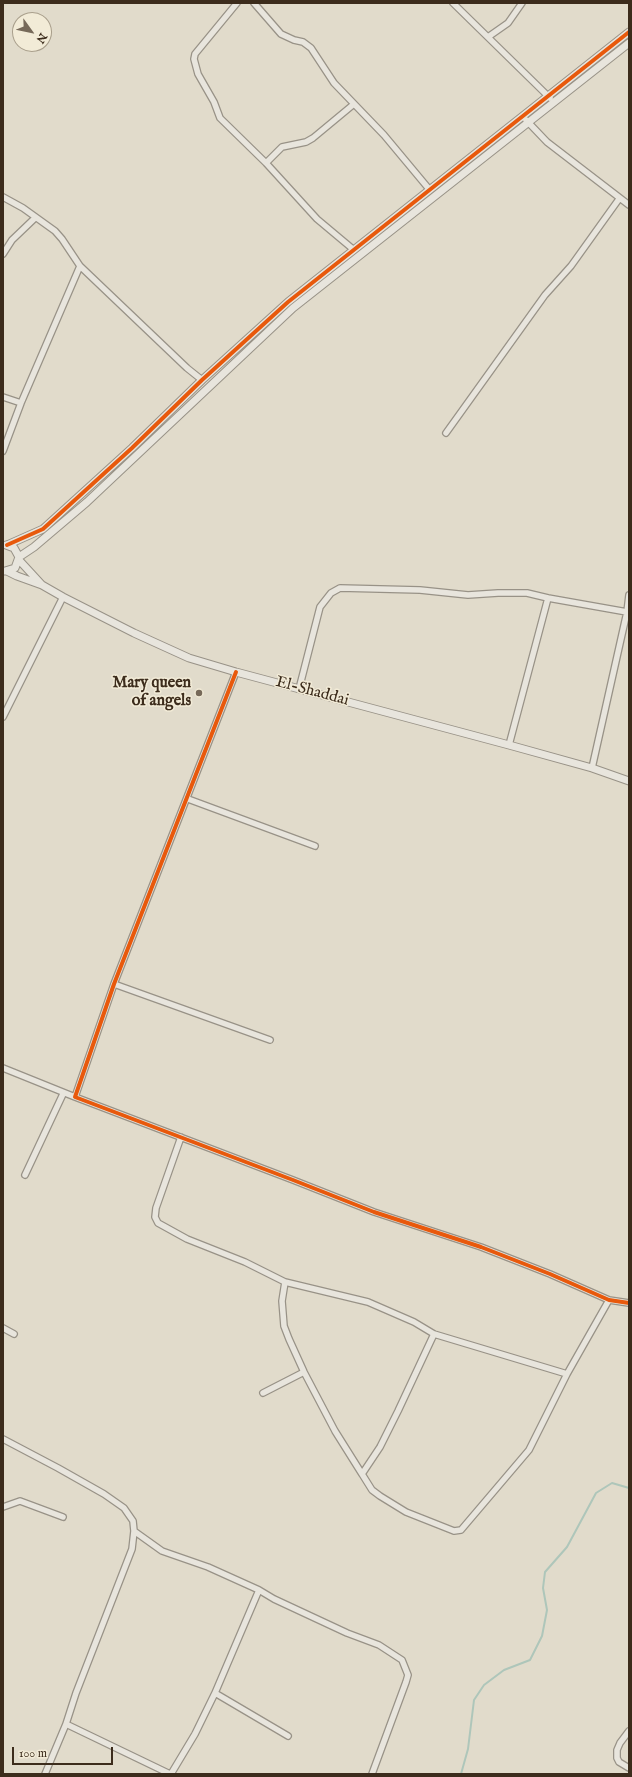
<!DOCTYPE html>
<style>
body{margin:0}
#map{position:relative;width:632px;height:1777px;overflow:hidden;background:#e1dbcb;font-family:"IM FELL English",serif}
canvas{display:block}
.frame{position:absolute;inset:0;border:4px solid #3c2c1c;pointer-events:none}
.north{position:absolute;left:12px;top:12px;width:40px;height:40px;box-sizing:border-box;background:#f2ebd7;border:1px solid #a99f8c;border-radius:50%;rotate:123deg;font-size:11px;font-weight:700;line-height:16px;text-align:center;color:#3c2c1c}
.north::after{content:'';display:block;margin:auto;width:14px;height:18px;background:#766959;clip-path:polygon(50% 0,100% 100%,50% 72%,0 100%)}
.scale{position:absolute;left:12px;top:1747px;width:101px;height:18px;box-sizing:border-box;border:2px solid #3c2c1c;border-top:0;padding-left:5px;font-size:12px;line-height:14px;white-space:nowrap;color:#3c2c1c;-webkit-text-stroke:3px #f2ebd7;paint-order:stroke}
</style>
<div id="map">
<canvas width="632" height="1777"></canvas>
<div class="frame"></div>
<div class="north">N</div>
<div class="scale">100 m</div>
</div>
<script>
const context = document.querySelector('canvas').getContext('2d');
context.lineJoin = 'round';
function poly(rows) {
  const path = new Path2D();
  for (const r of rows) {
    path.moveTo(r[0], r[1]);
    for (let i = 2; i < r.length; i += 2) path.lineTo(r[i], r[i + 1]);
  }
  return path;
}
function stroke(path, color, width, dash) {
  context.strokeStyle = color;
  context.lineWidth = width;
  context.lineCap = dash ? 'butt' : 'round';
  context.setLineDash(dash || []);
  context.stroke(path);
}
function label(font, color, halo, rows, align = 'center') {
  context.font = font + ' "IM FELL English",serif';
  context.lineWidth = 3;
  context.setLineDash([]);
  context.textBaseline = 'middle';
  context.strokeStyle = halo;
  context.fillStyle = color;
  for (const [text, x, y, turn = 0] of rows) {
    context.save();
    context.translate(x, y);
    context.rotate((+turn || 0) * Math.PI / 180);
    context.textAlign = isNaN(turn) ? turn : align;
    if (halo) context.strokeText(text, 0, 0);
    context.fillText(text, 0, 0);
    context.restore();
  }
}
stroke(poly([
 [461,1774,468,1749,474,1700,484,1685,504,1670,530,1660,542,1636,547,1610,543,1588,545,1572,567,1547,596,1493,612,1483,629,1488]
]), '#aec6ba', 2);
const minor = poly([
 [237,3,195,54,194,59,198,74,214,102,220,118,266,163,317,219,354,250],
 [254,3,281,34,294,40,303,42,311,48,334,83,384,135,429,189],
 [453,3,550,98],
 [488,37,508,23,522,3],
 [526,120,547,142,629,205],
 [266,163,282,147,306,142,313,138,354,104],
 [3,197,23,208,55,231,62,239,80,266,21,403,3,451],
 [3,254,12,240,35,218],
 [80,266,187,368,202,380],
 [3,397,21,403],
 [446,433,545,295,571,266,619,199],
 [627,612,629,595],
 [236,672,114,984,75,1097,293,1180,374,1212,481,1247,550,1274,609,1300,629,1303],
 [299,689,320,607,331,593,340,588,420,590,468,595,498,593,527,593,548,598,627,612,592,768],
 [3,717,63,597],
 [509,745,548,598],
 [188,799,315,846],
 [114,984,270,1040],
 [3,1068,75,1097],
 [181,1137,156,1208,155,1217,158,1223,187,1239,245,1262,285,1282,368,1302,414,1322,434,1334,567,1374,609,1300],
 [25,1175,63,1094],
 [285,1282,282,1301,284,1326,289,1339,304,1372,335,1431,362,1474],
 [3,1328,14,1334],
 [434,1334,398,1411,380,1447,362,1474,372,1490,380,1496,406,1512,454,1531,461,1530,529,1450,567,1374],
 [263,1393,304,1372],
 [3,1439,58,1468,104,1494,124,1508,133,1521,134,1531],
 [3,1507,20,1501,63,1517],
 [259,1590,215,1693,288,1736],
 [66,1724,170,1774],
 [629,1731,620,1743,617,1750,617,1758,619,1762,629,1768],
 [45,1774,66,1724,76,1693,132,1549,134,1531,162,1551,208,1567,259,1590,274,1599,347,1633,379,1645,402,1660,408,1675,406,1682,372,1774],
 [171,1774,195,1734,215,1693]
]);
const tertiary = poly([
 [7,545,43,529,132,448,202,380,288,302,629,32],
 [19,557,34,547,87,502,293,308,629,43],
 [19,560,42,585],
 [5,571,15,568,19,557,14,548,6,545],
 [7,571,17,576,42,585,63,597,134,633,189,658,236,672,509,745,592,768,629,781]
]);
stroke(minor, '#989287', 8);
stroke(tertiary, '#989287', 9);
stroke(minor, '#e8e5dd', 5.5);
stroke(tertiary, '#e8e5dd', 7);
stroke(poly([
 [7,545,43,529,132,448,202,380,288,302,629,32],
 [236,672,114,984,75,1097,293,1180,374,1212,481,1247,550,1274,609,1300,629,1303]
]), '#e8590c', 4);
for (const [x, y, r, color] of [
 [199,693,4,"#766959"]
]) {
  const dot = new Path2D();
  dot.arc(x, y, r, 0, 2 * Math.PI);
  context.fillStyle = color;
  context.fill(dot);
  stroke(dot, '#f2ebd7', 1.5);
}
label('bold 16px', '#3c2c1c', '#f2ebd7', [
 ["Mary queen",191,684],
 ["of angels",191,702]
], 'right');
label('16px', '#3c2c1c', '#f2ebd7', [
 ["El-Shaddai",312,692,15]
]);
</script>
